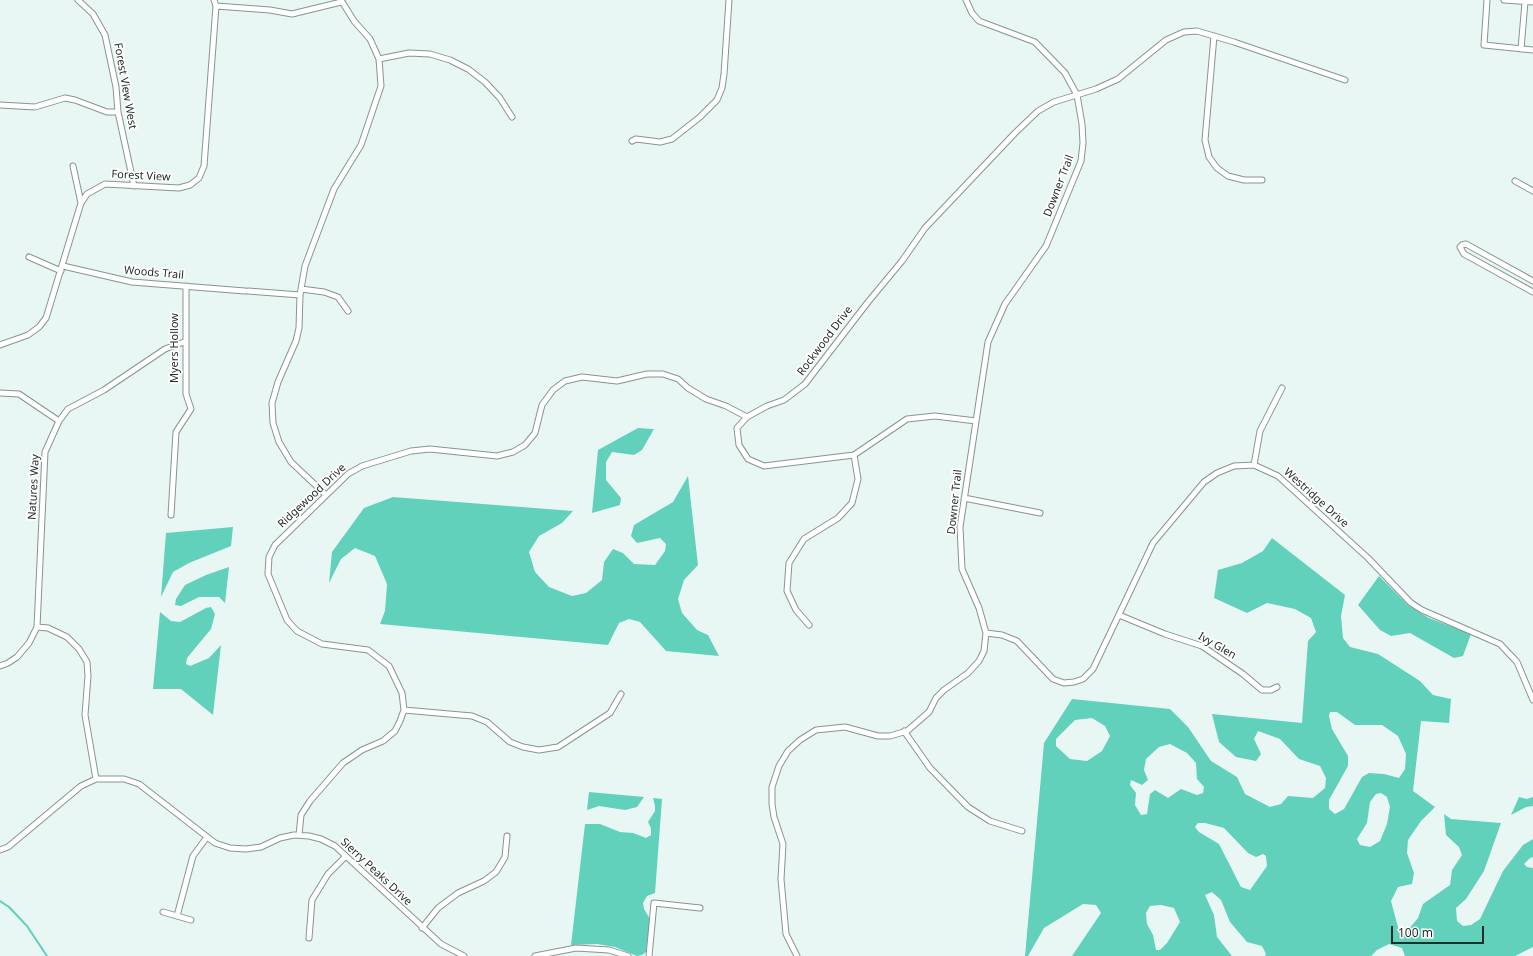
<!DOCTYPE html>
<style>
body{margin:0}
#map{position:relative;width:1533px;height:956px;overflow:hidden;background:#e8f7f4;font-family:"Noto Sans",sans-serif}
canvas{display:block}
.scale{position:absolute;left:1391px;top:926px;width:93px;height:18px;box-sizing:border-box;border:2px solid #262c2a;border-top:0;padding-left:5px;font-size:12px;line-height:14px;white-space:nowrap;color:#262c2a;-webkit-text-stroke:3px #fff;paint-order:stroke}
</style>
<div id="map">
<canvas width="1533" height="956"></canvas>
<div class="scale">100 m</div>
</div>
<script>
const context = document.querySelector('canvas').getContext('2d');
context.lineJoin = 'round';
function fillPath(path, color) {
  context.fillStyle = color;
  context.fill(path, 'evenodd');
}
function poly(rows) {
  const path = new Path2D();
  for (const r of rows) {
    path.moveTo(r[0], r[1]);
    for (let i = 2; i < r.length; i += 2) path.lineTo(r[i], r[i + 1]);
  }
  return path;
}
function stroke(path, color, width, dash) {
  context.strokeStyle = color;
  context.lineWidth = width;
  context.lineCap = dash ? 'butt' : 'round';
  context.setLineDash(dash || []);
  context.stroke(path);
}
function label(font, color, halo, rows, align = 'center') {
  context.font = font + ' "Noto Sans",sans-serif';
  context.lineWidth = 3.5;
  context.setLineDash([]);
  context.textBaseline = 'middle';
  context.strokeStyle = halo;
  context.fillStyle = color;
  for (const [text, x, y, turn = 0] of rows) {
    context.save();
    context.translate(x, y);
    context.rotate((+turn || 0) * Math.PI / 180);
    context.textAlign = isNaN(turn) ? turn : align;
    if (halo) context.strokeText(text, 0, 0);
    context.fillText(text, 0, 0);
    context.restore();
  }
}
fillPath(poly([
 [638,428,654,429,642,450,634,455,612,452,606,462,606,480,621,498,620,505,592,513,598,450],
 [688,476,698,565,684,580,678,599,682,613,697,630,708,635,719,656,666,651,640,622,629,619,619,623,608,645,380,624,385,611,387,584,375,556,355,548,341,559,329,583,332,552,364,508,393,497,573,511,562,523,539,536,529,552,535,572,549,587,572,596,586,593,602,580,604,562,613,549,623,553,634,564,655,565,665,551,666,544,660,538,637,543,631,536,634,525,673,502],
 [233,527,231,546,189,563,173,572,161,597,166,533],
 [1272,538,1345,595,1341,616,1343,638,1350,647,1378,654,1420,681,1433,695,1451,699,1449,723,1421,721,1413,791,1435,807,1421,821,1408,840,1407,853,1414,873,1412,884,1398,887,1391,901,1399,931,1407,931,1418,918,1423,904,1450,885,1452,870,1462,855,1459,847,1446,835,1444,814,1451,819,1501,823,1484,871,1466,899,1456,908,1457,921,1463,926,1471,925,1480,919,1503,871,1523,845,1533,839,1533,857,1530,858,1524,864,1527,867,1533,868,1533,947,1515,956,1405,956,1402,948,1389,944,1377,950,1371,956,1265,956,1266,954,1262,946,1247,942,1230,922,1221,900,1212,892,1205,895,1214,915,1217,937,1232,956,1072,956,1101,913,1096,905,1083,904,1044,928,1028,956,1025,956,1044,743,1072,699,1170,709,1188,727,1211,761,1237,777,1245,794,1270,807,1281,804,1288,796,1313,798,1325,788,1326,778,1320,766,1299,759,1280,739,1258,731,1254,739,1261,754,1256,761,1236,757,1219,742,1212,714,1302,723,1308,641,1316,632,1311,618,1295,609,1267,603,1247,613,1214,598,1218,570,1242,563,1263,551],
 [1330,712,1337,712,1355,725,1382,725,1398,736,1406,754,1405,769,1399,778,1384,774,1369,773,1362,777,1344,809,1335,814,1329,809,1329,800,1348,766,1348,756,1332,729,1329,716],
 [1092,718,1105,726,1110,736,1102,751,1087,761,1070,759,1056,746,1056,739,1075,720],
 [1170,744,1187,753,1196,763,1197,779,1204,787,1203,793,1197,795,1181,789,1168,798,1155,790,1150,794,1147,814,1141,815,1135,805,1136,793,1130,785,1131,780,1142,785,1148,780,1144,770,1146,759,1159,747],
 [1381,793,1387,797,1390,807,1387,824,1380,841,1370,847,1360,845,1357,839,1367,823,1370,802,1376,794],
 [1198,823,1205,823,1224,828,1248,853,1256,857,1263,854,1266,856,1267,866,1250,890,1241,887,1219,844,1199,832,1195,827],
 [1161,905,1174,908,1180,922,1167,943,1160,950,1156,950,1153,935,1147,924,1146,913,1150,906],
 [229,567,225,603,219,597,199,597,181,606,175,605,176,599,185,585,206,575],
 [1379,576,1409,606,1429,618,1471,634,1463,656,1454,658,1410,633,1391,636,1380,630,1358,605],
 [211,607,215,614,211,629,187,658,186,664,190,666,209,658,221,645,213,715,181,689,153,689,160,612,171,621,180,622,206,608],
 [589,792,644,797,637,807,625,810,599,806,587,810],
 [1519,797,1527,799,1533,797,1533,806,1526,807,1511,815],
 [653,798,662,799,655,893,647,896,643,903,644,909,650,919,646,952,642,955,637,956,615,947,597,944,571,945,585,824,600,824,620,832,633,833,646,838,651,835,651,828,648,822,655,811,655,806]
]), '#62d1bc');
stroke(poly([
 [0,901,9,907,27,926,47,956]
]), '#61d0bb', 2);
const minor = poly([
 [78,0,93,14,105,35,116,87,118,112,134,186],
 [1487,0,1484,45,1533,50],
 [1504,0,1533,2],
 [216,6,270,10,292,14,341,2],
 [1214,36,1205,140,1209,157,1217,168,1228,176,1244,180,1262,180],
 [1521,49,1525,2],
 [379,59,409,53,430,54,450,60,468,69,485,82,500,98,512,117],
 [0,105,35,107,65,98,75,100,107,112,118,112],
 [632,141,636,139,660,142,672,139,700,117,717,100,722,88,724,74,729,0],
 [73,166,81,203],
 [1515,181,1533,191],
 [29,257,61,271],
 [63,266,132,282,245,291],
 [1533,281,1466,244,1462,245,1460,247,1464,254,1533,292],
 [301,289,324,292,338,297,348,311],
 [248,291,300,295],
 [0,345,28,335,39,327,46,318,81,203,87,194,105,184,179,188,190,185,199,178,204,166,216,6,214,0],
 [0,393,19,394,59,421],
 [976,421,935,416,907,419,854,455,764,466,748,459,739,445,737,428,747,417,767,406,784,400,805,384,868,302,902,261,925,228,1015,133,1038,111,1054,102,1096,89,1118,79,1166,40,1184,32,1197,31,1234,42,1345,80],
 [1254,465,1260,431,1282,388],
 [326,495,291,462,279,442,273,423,272,403,278,382,296,341,299,328,300,295,305,266,334,189,361,145,381,86,379,59,370,39,354,21,341,0],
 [964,498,1040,513],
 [171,515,176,432,191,409,186,394,186,286],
 [1119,615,1165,634,1202,646,1243,674,1262,690,1271,690,1277,687],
 [809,625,796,610,787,591,789,563,804,539,838,518,852,503,858,479,854,455],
 [37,627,48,628,67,637,79,649,87,662,88,676,85,715,96,779],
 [986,633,1002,635,1017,641,1053,679,1064,683,1074,682,1083,679,1093,669,1153,543,1204,482,1217,473,1234,466,1254,465,1278,476,1368,558,1411,603,1422,610,1500,644,1517,662,1533,700],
 [0,666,8,663,17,657,29,643,37,627,45,452,59,421,68,409,104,390,165,349,184,342],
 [404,710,472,716,487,722,510,742,523,747,539,750,558,747,610,713,621,694],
 [904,731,930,768,968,807,990,821,1022,831],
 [299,835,301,815,310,801,343,763,362,750,383,741,395,731,400,721,404,710,402,693,389,666,368,650,322,644,297,631,287,620,268,574,269,557,275,545,348,474,362,466,411,451,430,449,497,456,513,452,525,445,535,433,542,405,553,390,565,381,582,377,617,381,647,374,663,374,678,379,688,388,706,399,726,406,747,417],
 [0,850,8,847,81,786,96,779,124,779,139,784,215,843,230,848,246,849,261,847,280,838,294,835,309,836,321,839,335,846,441,944,464,956],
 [163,912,191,920],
 [177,916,193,856,207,837],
 [422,928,438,908,458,893,484,881,496,872,505,857,507,836],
 [309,938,312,900,328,874,345,857],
 [535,956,576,948,609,950,628,956],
 [649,956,654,903,700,908],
 [797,956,786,934,781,879,783,844,774,817,772,804,772,787,779,766,788,751,800,740,816,730,845,727,878,736,890,736,907,731,929,712,936,698,944,690,968,673,979,661,984,651,986,633,979,608,962,569,960,527,988,342,1005,304,1046,246,1081,161,1083,143,1082,124,1077,95,1065,73,1035,42,979,21,972,13,966,0]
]);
stroke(minor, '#879591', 7);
stroke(minor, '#fff', 5);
label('11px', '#262c2a', '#fff', [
 ["Forest View West",125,86,80],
 ["Forest View",141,176,3],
 ["Downer Trail",1059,186,-69],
 ["Woods Trail",154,273,5],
 ["Rockwood Drive",825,341,-53],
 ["Myers Hollow",175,348,-90],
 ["Natures Way",34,487,-87],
 ["Ridgewood Drive",312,496,-43],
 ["Westridge Drive",1316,498,42],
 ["Downer Trail",955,502,-84],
 ["Ivy Glen",1217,646,30],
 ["Sierry Peaks Drive",376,872,43]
]);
</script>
